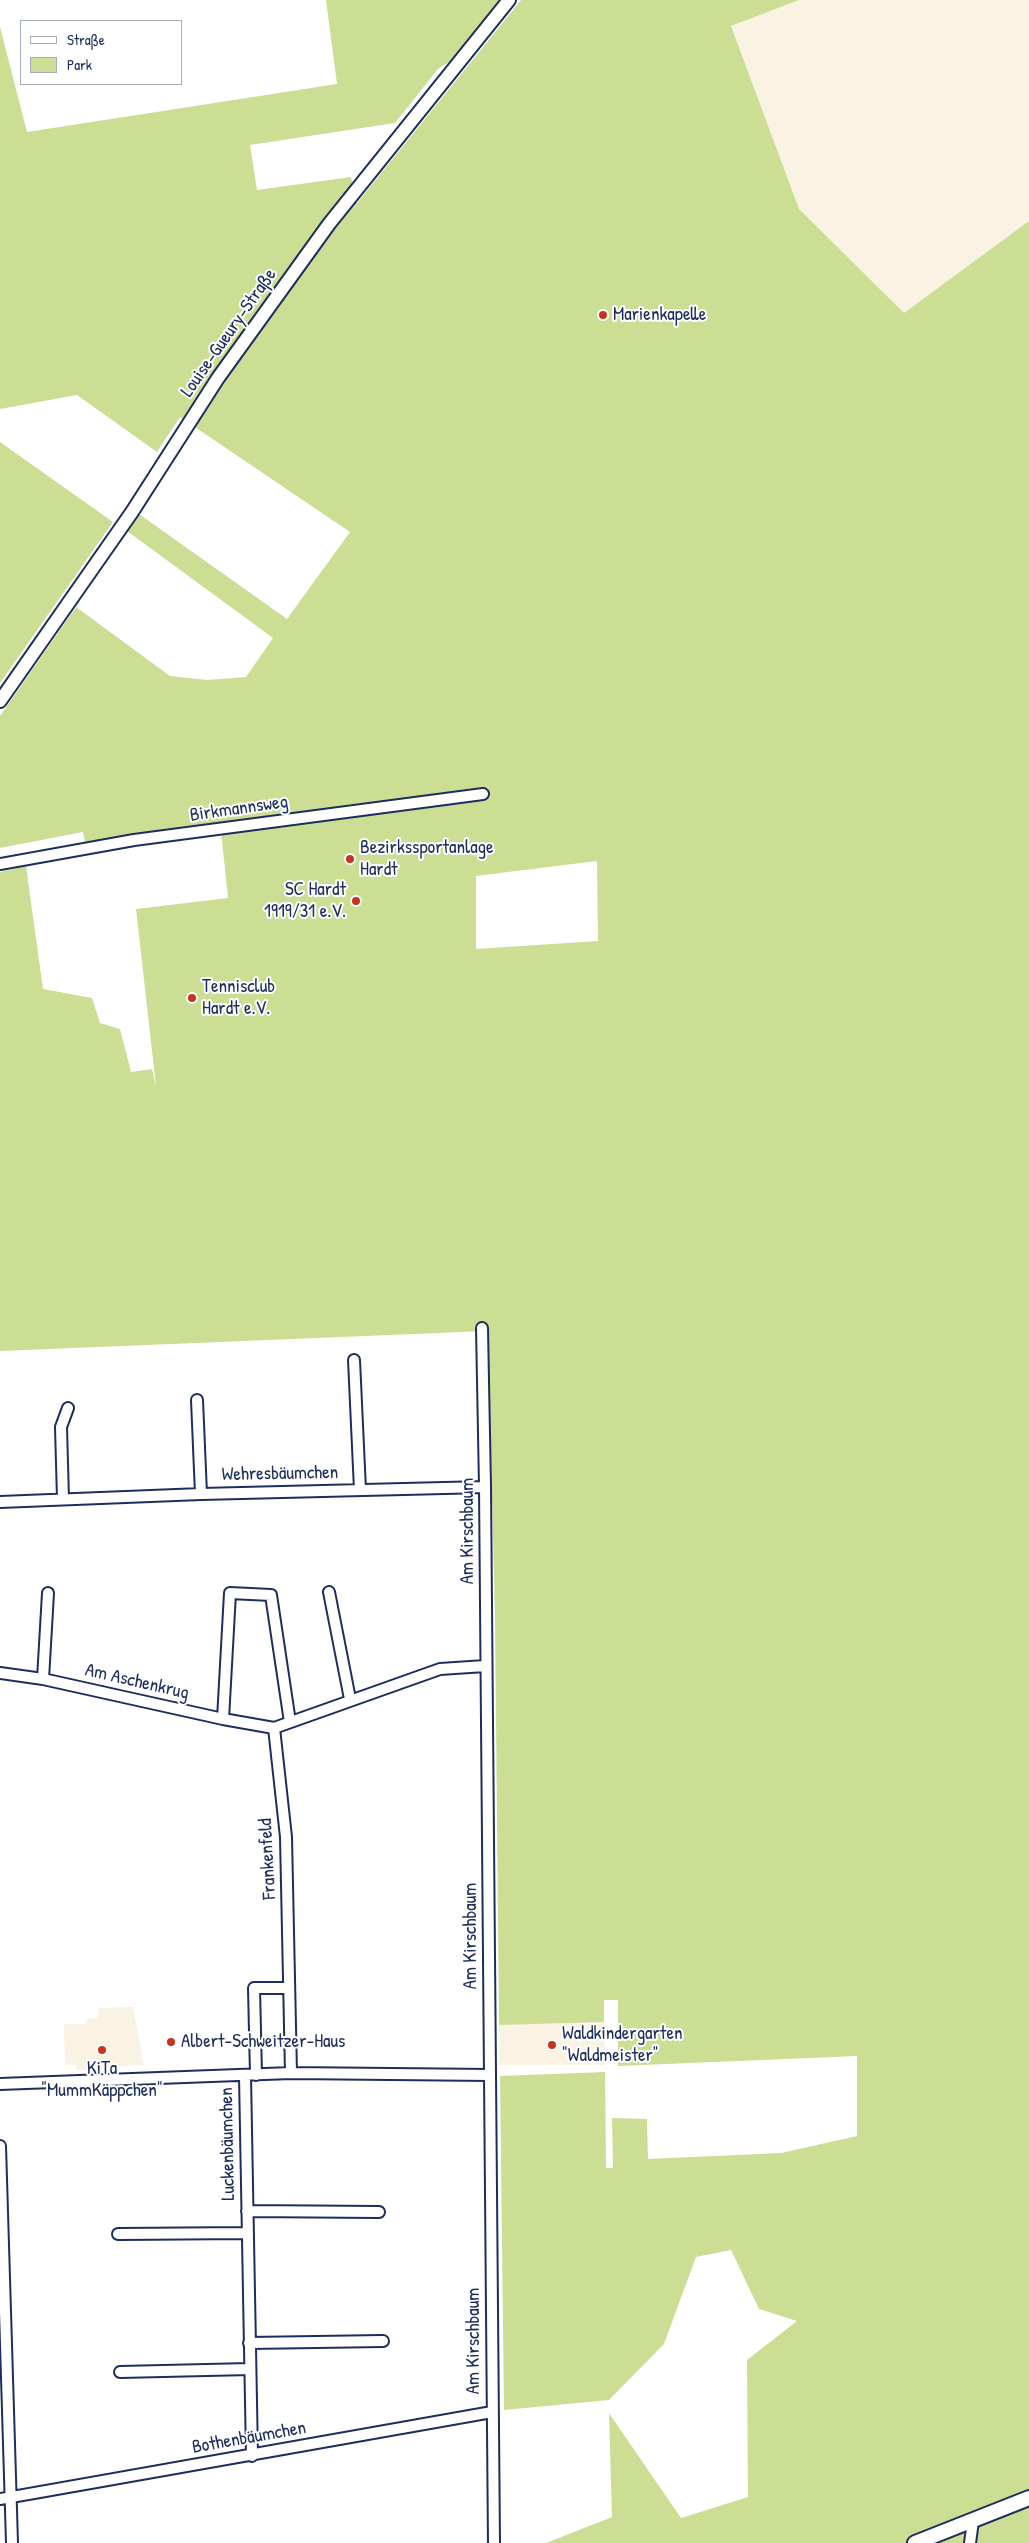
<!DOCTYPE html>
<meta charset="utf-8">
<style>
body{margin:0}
#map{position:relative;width:1029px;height:2543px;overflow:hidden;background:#fff;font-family:"Patrick Hand",sans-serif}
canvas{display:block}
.legend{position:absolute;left:20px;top:20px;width:162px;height:65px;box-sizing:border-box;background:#fff;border:1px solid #a4acbf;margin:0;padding:6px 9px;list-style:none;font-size:15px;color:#1b2f5e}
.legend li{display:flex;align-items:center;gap:10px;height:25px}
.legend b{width:25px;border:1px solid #a4acbf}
</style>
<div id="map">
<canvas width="1029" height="2543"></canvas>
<ul class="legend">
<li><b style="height:6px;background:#fff"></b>Straße</li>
<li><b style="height:14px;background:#cbde93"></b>Park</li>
</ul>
</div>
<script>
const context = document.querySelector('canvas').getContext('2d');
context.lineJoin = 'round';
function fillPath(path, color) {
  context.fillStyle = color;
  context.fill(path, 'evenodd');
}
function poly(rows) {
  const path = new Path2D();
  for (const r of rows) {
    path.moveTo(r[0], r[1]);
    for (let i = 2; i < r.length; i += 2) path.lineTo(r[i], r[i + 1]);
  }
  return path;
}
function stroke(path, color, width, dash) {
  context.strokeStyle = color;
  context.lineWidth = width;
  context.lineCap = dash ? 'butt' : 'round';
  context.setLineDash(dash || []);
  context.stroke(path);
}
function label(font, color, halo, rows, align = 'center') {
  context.font = font + ' "Patrick Hand",sans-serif';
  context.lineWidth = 4;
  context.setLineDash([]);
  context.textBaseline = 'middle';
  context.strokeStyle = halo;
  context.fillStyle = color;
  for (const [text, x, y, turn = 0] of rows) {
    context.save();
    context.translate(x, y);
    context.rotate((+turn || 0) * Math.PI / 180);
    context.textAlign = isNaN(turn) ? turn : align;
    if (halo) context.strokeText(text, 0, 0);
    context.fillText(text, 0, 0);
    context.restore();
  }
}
fillPath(poly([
 [799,0,1029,0,1029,221,904,314,799,209,731,26],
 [133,2007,144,2065,111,2066,111,2069,76,2070,76,2065,65,2065,64,2024,86,2024,86,2019,98,2018,99,2008],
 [604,2022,605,2065,499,2065,499,2025]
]), '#faf2e3');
fillPath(poly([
 [326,0,502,0,449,62,438,69,395,123,250,145,257,190,351,177,357,203,521,0,799,0,731,26,799,209,904,313,1029,221,1029,2543,546,2543,612,2517,609,2413,681,2518,748,2497,747,2360,797,2321,759,2309,731,2250,696,2257,664,2344,609,2400,504,2410,500,2076,605,2072,606,2168,613,2168,612,2118,647,2119,648,2159,781,2153,857,2136,857,2056,618,2066,618,2000,604,2000,604,2022,499,2025,495,1618,488,1331,0,1351,0,872,26,866,43,989,92,998,100,1023,120,1029,131,1072,152,1069,156,1086,136,909,228,898,220,822,85,842,83,832,0,848,0,716,76,607,170,676,207,680,246,677,273,638,127,531,139,514,287,619,350,532,180,417,157,452,77,395,0,409,0,27,27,132,337,84],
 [597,861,598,941,476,949,476,876],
 [0,442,113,522,0,683]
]), '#cbde93');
const minor = poly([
 [0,864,134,840,483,794],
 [482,1328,485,1487,494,2543],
 [354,1360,360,1490],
 [197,1400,201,1494],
 [63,1499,61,1427,68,1408],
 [0,1502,201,1494,485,1487],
 [329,1592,350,1699],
 [0,1673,43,1679,223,1719,274,1728,440,1669,485,1666],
 [43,1679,48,1593],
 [223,1719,230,1593,271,1595,290,1722],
 [274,1728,286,1837,291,2073],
 [256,2075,254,1988,289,1988],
 [245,2076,252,2456],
 [0,2084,291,2073,490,2075],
 [0,2146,12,2543],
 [247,2211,379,2212],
 [118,2234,247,2233],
 [249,2343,383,2341],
 [120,2372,250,2369],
 [0,2499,492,2412],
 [970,2543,973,2521]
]);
const tertiary = poly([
 [0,701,132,512,218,378,329,224,509,0]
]);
const secondary = poly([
 [915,2543,1029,2498]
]);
stroke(minor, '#1b2f5e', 14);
stroke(tertiary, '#1b2f5e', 16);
stroke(secondary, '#1b2f5e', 18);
stroke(minor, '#fff', 10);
stroke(tertiary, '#fff', 12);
stroke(secondary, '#fff', 14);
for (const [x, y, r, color] of [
 [603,315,5,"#c8321e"],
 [350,859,5,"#c8321e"],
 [356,901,5,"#c8321e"],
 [192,998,5,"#c8321e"],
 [171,2042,5,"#c8321e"],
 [552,2045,5,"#c8321e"],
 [102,2050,5,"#c8321e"]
]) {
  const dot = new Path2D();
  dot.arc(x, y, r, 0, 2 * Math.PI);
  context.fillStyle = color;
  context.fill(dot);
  stroke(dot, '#fff', 2);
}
label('19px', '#1b2f5e', '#fff', [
 ["Marienkapelle",613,315],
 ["Bezirkssportanlage",360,848],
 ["Hardt",360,870],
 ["SC Hardt",346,890,"right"],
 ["1919/31 e.V.",346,912,"right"],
 ["Tennisclub",202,987],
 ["Hardt e.V.",202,1009],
 ["Waldkindergarten",562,2034],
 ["\"Waldmeister\"",562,2056],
 ["Albert-Schweitzer-Haus",181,2042],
 ["KiTa",102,2069,"center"],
 ["\"MummKäppchen\"",102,2091,"center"]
], 'left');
label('19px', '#1b2f5e', '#fff', [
 ["Louise-Gueury-Straße",229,333,-55],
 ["Birkmannsweg",239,809,-8],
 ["Wehresbäumchen",280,1474,-1],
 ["Am Kirschbaum",468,1531,-90],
 ["Am Aschenkrug",137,1682,13],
 ["Frankenfeld",268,1859,-93],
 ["Am Kirschbaum",471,1936,-90],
 ["Luckenbäumchen",228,2144,-91],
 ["Am Kirschbaum",474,2341,-90],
 ["Bothenbäumchen",249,2438,-10]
]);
</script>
